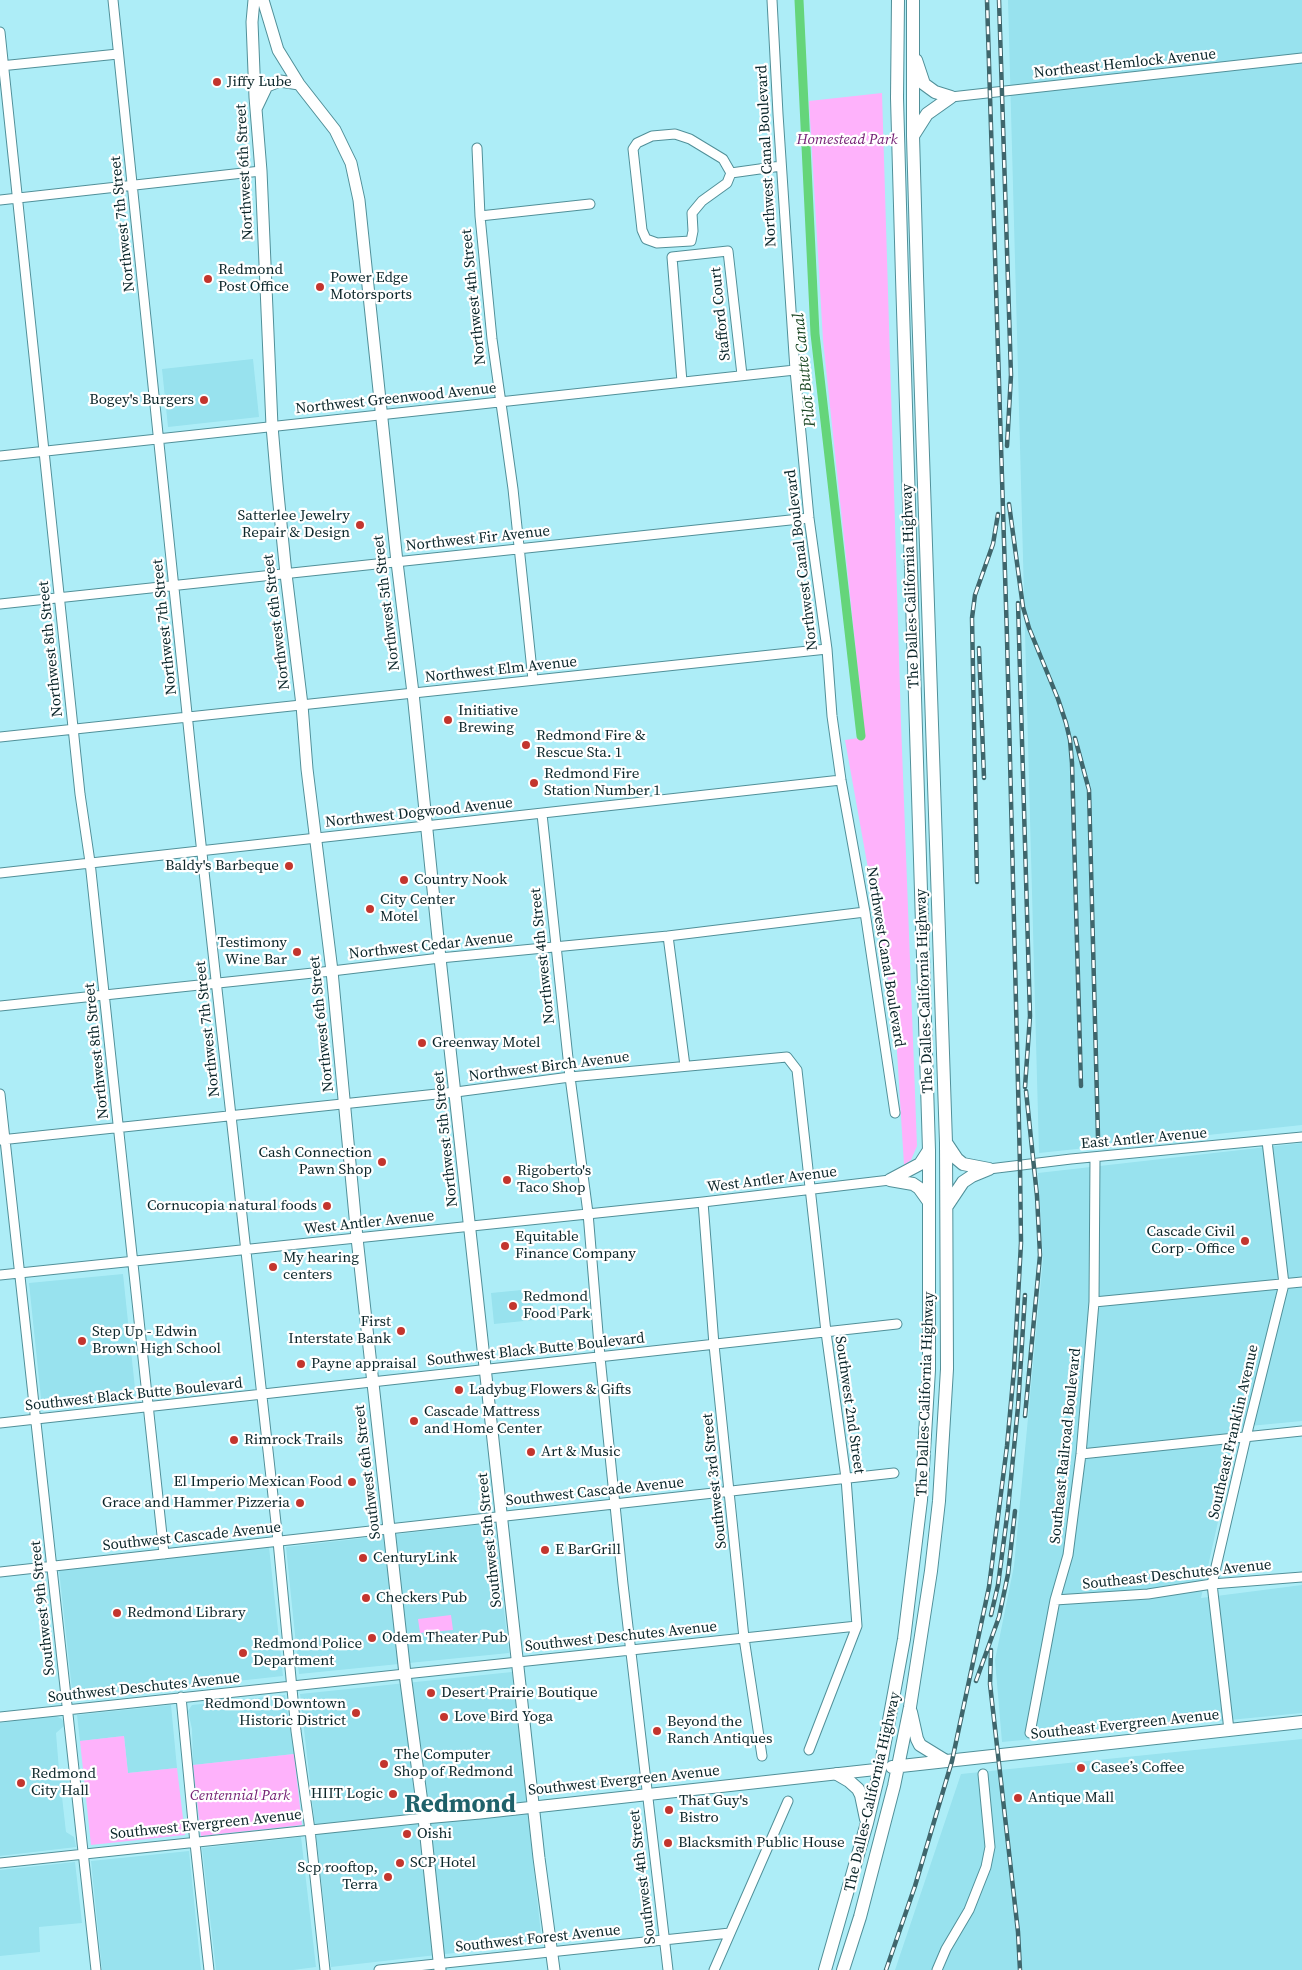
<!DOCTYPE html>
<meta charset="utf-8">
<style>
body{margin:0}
canvas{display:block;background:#adedf7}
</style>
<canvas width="1302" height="1970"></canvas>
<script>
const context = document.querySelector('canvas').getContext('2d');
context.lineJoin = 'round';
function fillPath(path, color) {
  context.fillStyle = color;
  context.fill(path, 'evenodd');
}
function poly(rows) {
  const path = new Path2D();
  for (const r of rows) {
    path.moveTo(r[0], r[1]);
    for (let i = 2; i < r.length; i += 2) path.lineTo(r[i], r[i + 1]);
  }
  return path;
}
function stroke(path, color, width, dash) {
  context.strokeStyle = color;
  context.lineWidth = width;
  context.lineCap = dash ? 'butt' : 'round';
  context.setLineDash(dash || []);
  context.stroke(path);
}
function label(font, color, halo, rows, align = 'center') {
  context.font = font + ' "Source Serif 4",serif';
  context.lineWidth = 4.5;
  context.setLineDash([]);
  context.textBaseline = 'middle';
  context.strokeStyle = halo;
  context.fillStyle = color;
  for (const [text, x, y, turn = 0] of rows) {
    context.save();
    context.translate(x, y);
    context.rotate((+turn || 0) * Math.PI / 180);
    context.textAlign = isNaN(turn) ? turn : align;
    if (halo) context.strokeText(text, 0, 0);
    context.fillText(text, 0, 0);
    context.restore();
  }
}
fillPath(poly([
 [1008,0,1302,0,1302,1125,1039,1153],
 [253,359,259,417,168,427,162,369],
 [1302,1143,1302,1421,1239,1427,1201,1598,1302,1585,1302,1713,1002,1742,995,1660,1014,1566,1043,1259,1038,1173],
 [123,1274,136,1398,42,1408,29,1283],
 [532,1289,534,1320,494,1324,491,1293],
 [494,1523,509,1653,299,1674,286,1547],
 [269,1547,283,1676,73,1699,59,1570],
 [512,1672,542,1943,331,1967,300,1694],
 [285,1695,294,1754,193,1765,192,1729,188,1711,192,1705],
 [171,1705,177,1768,128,1773,124,1736,80,1741,77,1715],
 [56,1716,62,1719,64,1723,64,1726,56,1733,59,1770,68,1775,70,1791,62,1797,66,1832,74,1837,76,1847,0,1856,0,1723],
 [1302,1739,1302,1970,895,1970,961,1774],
 [301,1837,316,1967,293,1970,216,1970,202,1848],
 [189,1851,201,1970,102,1970,91,1861],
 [75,1862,82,1923,39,1927,40,1952,0,1956,0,1870]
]), '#98e2ee');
fillPath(poly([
 [882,93,901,723,917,1146,911,1160,904,1165,895,1019,845,740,865,737,823,340,809,101],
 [451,1615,453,1630,420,1633,418,1619],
 [124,1736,128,1773,177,1768,185,1835,91,1845,80,1741],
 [294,1754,302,1825,201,1836,193,1765]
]), '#feb2fb');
stroke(poly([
 [799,0,815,334,861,736]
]), '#65d57a', 9);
const minor = poly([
 [113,0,194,781,278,1541,296,1731,310,1830,325,1970],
 [772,0,778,114,795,370,809,518,827,649,832,716,841,780,865,912,895,1113],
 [0,32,80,794,90,862,164,1554],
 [0,66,118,54],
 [951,97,1302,58],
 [477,148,480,216,492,339,513,489,533,680],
 [731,173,727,183,702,201,692,213,693,231,691,241,657,243,646,239,642,230,633,149,637,143,652,136,675,134,690,139,723,159,731,173,781,166],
 [0,200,261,171],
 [480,216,590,204],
 [682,382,672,257,728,251,742,375],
 [0,456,795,370],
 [0,604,809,518],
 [0,737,827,649],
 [542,814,570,1077,588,1213,600,1357,623,1584,668,1970],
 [0,873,841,780],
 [668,936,685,1066],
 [0,1006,332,971,440,958,668,936,865,912],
 [0,1094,96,1970],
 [0,1140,456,1092,570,1077,787,1057,797,1070,826,1332,846,1478,857,1626,809,1750],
 [989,1169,1071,1159,1302,1137],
 [703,1202,714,1345,744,1638,762,1756],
 [0,1275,703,1202,890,1180],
 [1094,1302,1302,1282],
 [0,1423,897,1324],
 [1081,1454,1302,1431],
 [0,1572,894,1473],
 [1055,1600,1148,1594,1212,1584,1302,1577],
 [181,1697,195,1843,209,1970],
 [0,1717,857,1626],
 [1229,1730,1212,1584,1246,1437,1284,1284,1267,1141],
 [1030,1733,1055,1600,1068,1555,1081,1454,1094,1302,1095,1158],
 [0,1863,424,1818],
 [379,1970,730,1933],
 [714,1970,788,1801],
 [937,1970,946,1949,969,1910,986,1867,990,1847,983,1774]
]);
const major = poly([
 [254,0,252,22,255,97,261,171,272,426,277,484,286,574,302,705,307,769,332,971,357,1238,405,1674,424,1818,440,1970],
 [263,0,278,50,299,84,335,130,351,163,359,200,397,562,413,693,440,958,539,1858,554,1970],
 [256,109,267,86,280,81,299,84],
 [424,1818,480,1813,880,1769]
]);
const highway = poly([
 [916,60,924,84,935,92,951,97],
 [913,136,927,114,951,97],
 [947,1144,957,1159,963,1164,989,1169],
 [890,1180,920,1164,929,1150],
 [890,1180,913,1184,919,1188,929,1202],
 [947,1206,963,1182,972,1176,989,1169],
 [911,1712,917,1739,920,1745,946,1761],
 [892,1767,1302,1722],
 [837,1774,849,1781,858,1789,861,1795,866,1819],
 [825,1970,867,1823,880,1769,904,1639,921,1500,929,1370,929,1150,902,277,897,98,898,0],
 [843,1970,860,1917,894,1786,910,1707,931,1571,939,1501,947,1369,946,1143,917,276,913,136,913,0]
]);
stroke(minor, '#519099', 11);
stroke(major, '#519099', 13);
stroke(highway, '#519099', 14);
stroke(minor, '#fff', 9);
stroke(major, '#fff', 11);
stroke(highway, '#fff', 12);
const rail = poly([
 [999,0,1011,375,1007,446],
 [1009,504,1023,607,1029,628,1058,699,1066,723,1070,740,1072,763,1081,1086],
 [1018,603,1030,1016,1025,1087],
 [979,648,984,778],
 [1075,738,1089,790,1098,1137],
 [977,882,972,618,975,595,993,544,998,514],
 [1025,1416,1040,1255,1037,1196,1026,1091],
 [991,1615,998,1585,1008,1509,1018,1407,1025,1295],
 [991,1650,990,1684,1018,1932,1020,1970],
 [976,1681,999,1617,1008,1574,1015,1511],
 [886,1970,915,1886,952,1761,989,1587,1007,1446,1014,1370,1021,1243,1020,1166,1007,637,987,0]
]);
stroke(rail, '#3f666c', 4.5);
stroke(rail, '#fff', 2.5, [8]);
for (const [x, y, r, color] of [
 [217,82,5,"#c3352e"],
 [208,279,5,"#c3352e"],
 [320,287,5,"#c3352e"],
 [204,400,5,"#c3352e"],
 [360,525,5,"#c3352e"],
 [448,720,5,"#c3352e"],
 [526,745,5,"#c3352e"],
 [534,783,5,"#c3352e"],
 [289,866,5,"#c3352e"],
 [404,880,5,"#c3352e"],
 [370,909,5,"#c3352e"],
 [297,952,5,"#c3352e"],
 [422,1043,5,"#c3352e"],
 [382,1162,5,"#c3352e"],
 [507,1180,5,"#c3352e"],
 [327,1206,5,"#c3352e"],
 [1245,1241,5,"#c3352e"],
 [505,1246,5,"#c3352e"],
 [273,1267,5,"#c3352e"],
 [513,1306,5,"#c3352e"],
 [401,1331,5,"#c3352e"],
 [82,1341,5,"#c3352e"],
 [301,1364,5,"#c3352e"],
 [459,1390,5,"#c3352e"],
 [414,1421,5,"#c3352e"],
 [234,1440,5,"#c3352e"],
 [531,1452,5,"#c3352e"],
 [352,1482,5,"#c3352e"],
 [300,1503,5,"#c3352e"],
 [545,1550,5,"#c3352e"],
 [363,1558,5,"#c3352e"],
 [366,1598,5,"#c3352e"],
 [117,1613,5,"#c3352e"],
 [372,1638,5,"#c3352e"],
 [243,1653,5,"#c3352e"],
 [431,1693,5,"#c3352e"],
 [356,1713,5,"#c3352e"],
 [444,1717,5,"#c3352e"],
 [657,1731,5,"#c3352e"],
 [384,1764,5,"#c3352e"],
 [1081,1768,5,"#c3352e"],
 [21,1783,5,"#c3352e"],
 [393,1794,5,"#c3352e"],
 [1018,1798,5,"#c3352e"],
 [669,1810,5,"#c3352e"],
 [407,1834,5,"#c3352e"],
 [668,1843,5,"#c3352e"],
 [400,1863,5,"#c3352e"],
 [388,1877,5,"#c3352e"]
]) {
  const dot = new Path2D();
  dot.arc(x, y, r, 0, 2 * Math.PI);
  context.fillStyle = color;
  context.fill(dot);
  stroke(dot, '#fff', 2);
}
label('15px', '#0a2529', '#fff', [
 ["Northeast Hemlock Avenue",1125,64,-6],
 ["Northwest Canal Boulevard",767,156,-93],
 ["Northwest 6th Street",245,172,-93],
 ["Northwest 7th Street",123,224,-96],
 ["Northwest 4th Street",474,297,-96],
 ["Stafford Court",721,314,-96],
 ["Northwest Greenwood Avenue",396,399,-6],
 ["Northwest Fir Avenue",478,539,-6],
 ["Northwest Canal Boulevard",802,560,-97],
 ["The Dalles-California Highway",911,586,-92],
 ["Northwest 5th Street",387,603,-97],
 ["Northwest 6th Street",277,622,-97],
 ["Northwest 7th Street",165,627,-96],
 ["Northwest 8th Street",51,649,-96],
 ["Northwest Elm Avenue",501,670,-6],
 ["Northwest Dogwood Avenue",419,813,-6],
 ["Northwest Cedar Avenue",431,946,-6],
 ["Northwest 4th Street",543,956,-96],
 ["Northwest Canal Boulevard",885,957,81],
 ["The Dalles-California Highway",925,991,-92],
 ["Northwest 6th Street",322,1024,-96],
 ["Northwest 7th Street",208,1029,-96],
 ["Northwest 8th Street",97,1051,-96],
 ["Northwest Birch Avenue",549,1067,-7],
 ["Northwest 5th Street",446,1139,-96],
 ["East Antler Avenue",1144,1139,-5],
 ["West Antler Avenue",772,1180,-7],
 ["West Antler Avenue",369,1223,-6],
 ["Southwest Black Butte Boulevard",536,1350,-6],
 ["The Dalles-California Highway",926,1394,-88],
 ["Southwest Black Butte Boulevard",134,1395,-6],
 ["Southwest 2nd Street",849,1405,82],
 ["Southeast Franklin Avenue",1234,1432,-77],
 ["Southeast Railroad Boulevard",1066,1446,-84],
 ["Southwest 6th Street",368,1472,-97],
 ["Southwest 3rd Street",715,1481,-96],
 ["Southwest Cascade Avenue",595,1492,-6],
 ["Southwest Cascade Avenue",192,1537,-6],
 ["Southwest 5th Street",490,1540,-96],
 ["Southeast Deschutes Avenue",1177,1575,-6],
 ["Southwest 9th Street",43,1608,-96],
 ["Southwest Deschutes Avenue",621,1637,-6],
 ["Southwest Deschutes Avenue",144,1688,-6],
 ["Southeast Evergreen Avenue",1125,1725,-6],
 ["Southwest Evergreen Avenue",624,1781,-6],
 ["The Dalles-California Highway",873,1792,-77],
 ["Southwest Evergreen Avenue",206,1825,-6],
 ["Southwest 4th Street",643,1877,-97],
 ["Southwest Forest Avenue",538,1939,-6]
]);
label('15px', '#0a2529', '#fff', [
 ["Jiffy Lube",227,82],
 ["Redmond",218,270],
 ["Post Office",218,287],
 ["Power Edge",330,278],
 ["Motorsports",330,295],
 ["Bogey's Burgers",194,400,"right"],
 ["Satterlee Jewelry",350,516,"right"],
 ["Repair & Design",350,533,"right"],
 ["Initiative",458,711],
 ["Brewing",458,728],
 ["Redmond Fire &",536,736],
 ["Rescue Sta. 1",536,753],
 ["Redmond Fire",544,774],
 ["Station Number 1",544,791],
 ["Baldy's Barbeque",279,866,"right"],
 ["Country Nook",414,880],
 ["City Center",380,900],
 ["Motel",380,917],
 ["Testimony",287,943,"right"],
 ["Wine Bar",287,960,"right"],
 ["Greenway Motel",432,1043],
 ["Cash Connection",372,1153,"right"],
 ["Pawn Shop",372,1170,"right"],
 ["Rigoberto's",517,1171],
 ["Taco Shop",517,1188],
 ["Cornucopia natural foods",317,1206,"right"],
 ["Cascade Civil",1235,1232,"right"],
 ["Corp - Office",1235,1249,"right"],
 ["Equitable",515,1237],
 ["Finance Company",515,1254],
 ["My hearing",283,1258],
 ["centers",283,1275],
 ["Redmond",523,1297],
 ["Food Park",523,1314],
 ["First",391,1322,"right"],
 ["Interstate Bank",391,1339,"right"],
 ["Step Up - Edwin",92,1332],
 ["Brown High School",92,1349],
 ["Payne appraisal",311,1364],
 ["Ladybug Flowers & Gifts",469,1390],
 ["Cascade Mattress",424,1412],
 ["and Home Center",424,1429],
 ["Rimrock Trails",244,1440],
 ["Art & Music",541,1452],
 ["El Imperio Mexican Food",342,1482,"right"],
 ["Grace and Hammer Pizzeria",290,1503,"right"],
 ["E BarGrill",555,1550],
 ["CenturyLink",373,1558],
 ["Checkers Pub",376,1598],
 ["Redmond Library",127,1613],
 ["Odem Theater Pub",382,1638],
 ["Redmond Police",253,1644],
 ["Department",253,1661],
 ["Desert Prairie Boutique",441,1693],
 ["Redmond Downtown",346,1704,"right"],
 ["Historic District",346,1721,"right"],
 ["Love Bird Yoga",454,1717],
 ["Beyond the",667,1722],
 ["Ranch Antiques",667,1739],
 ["The Computer",394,1755],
 ["Shop of Redmond",394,1772],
 ["Casee’s Coffee",1091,1768],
 ["Redmond",31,1774],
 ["City Hall",31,1791],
 ["HIIT Logic",383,1794,"right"],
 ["Antique Mall",1028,1798],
 ["That Guy's",679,1801],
 ["Bistro",679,1818],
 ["Oishi",417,1834],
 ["Blacksmith Public House",678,1843],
 ["SCP Hotel",410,1863],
 ["Scp rooftop,",378,1868,"right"],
 ["Terra",378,1885,"right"]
], 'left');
label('italic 15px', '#752175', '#fff', [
 ["Homestead Park",847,140],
 ["Centennial Park",240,1796]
]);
label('italic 16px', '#1c4825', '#fff', [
 ["Pilot Butte Canal",805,370,-96]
]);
label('bold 25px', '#1f616a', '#fff', [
 ["Redmond",460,1806]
]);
</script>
